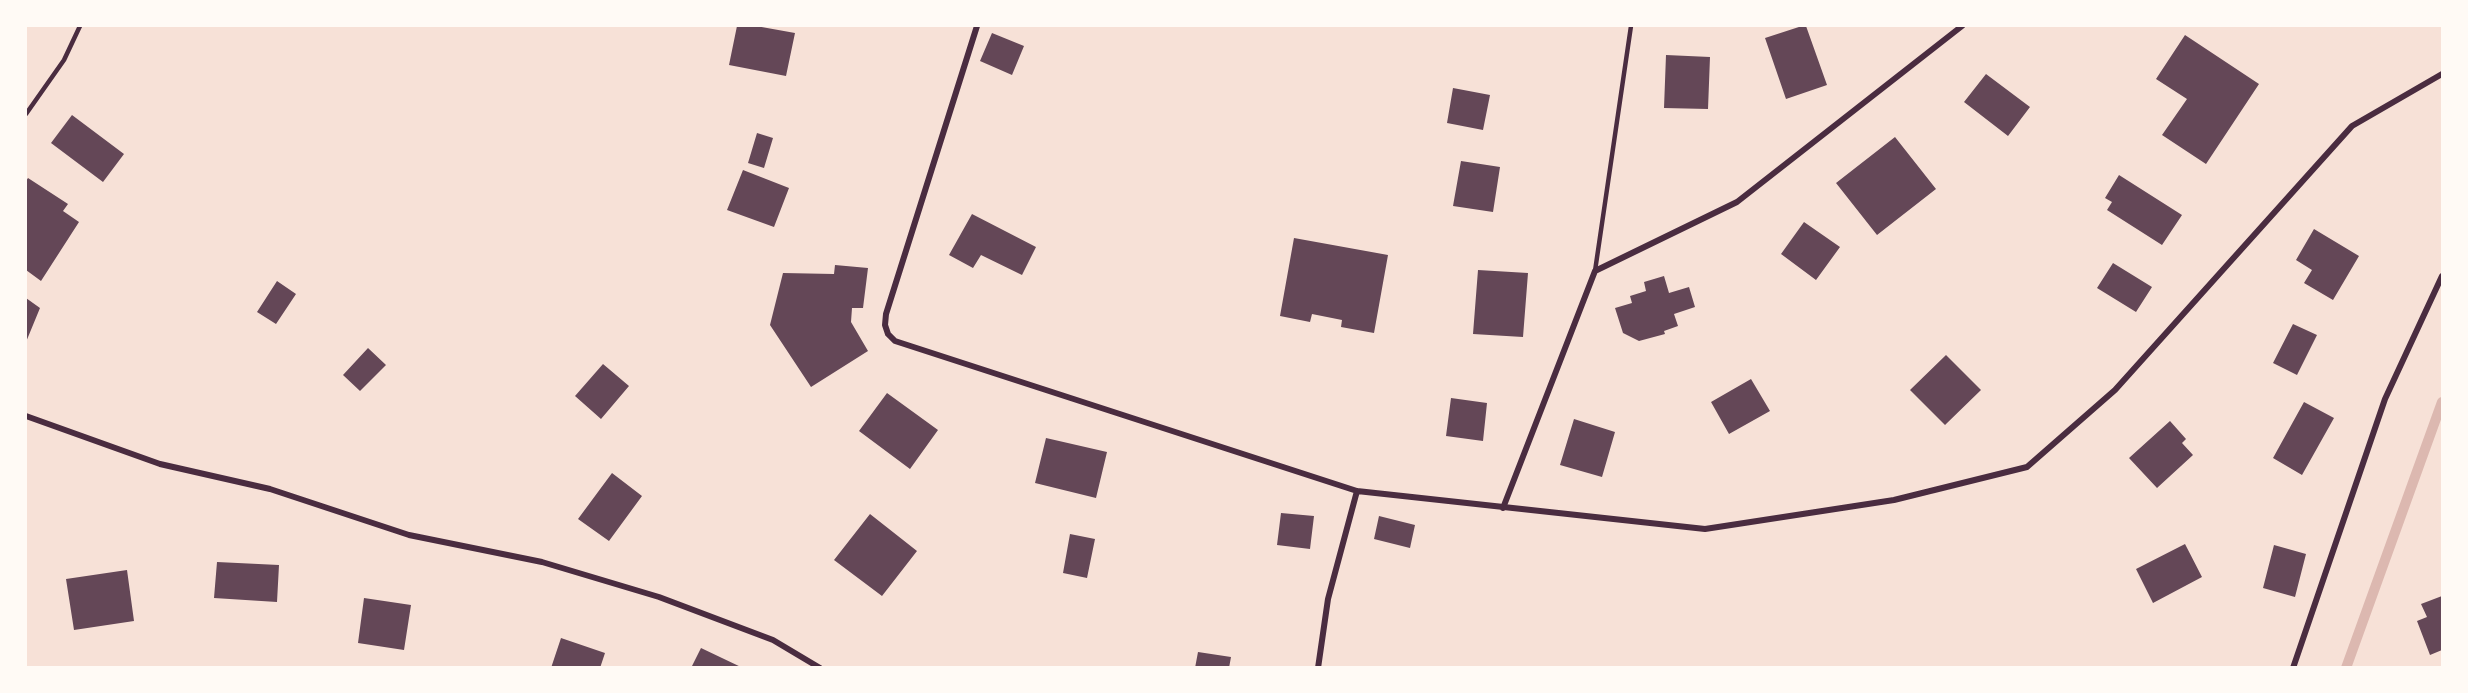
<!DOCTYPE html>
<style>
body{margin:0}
#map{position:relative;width:2468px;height:693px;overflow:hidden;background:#f7e1d7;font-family:"PT Sans Narrow",sans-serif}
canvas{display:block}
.frame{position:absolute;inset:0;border:27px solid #fffaf5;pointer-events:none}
</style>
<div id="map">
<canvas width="2468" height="693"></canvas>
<div class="frame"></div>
</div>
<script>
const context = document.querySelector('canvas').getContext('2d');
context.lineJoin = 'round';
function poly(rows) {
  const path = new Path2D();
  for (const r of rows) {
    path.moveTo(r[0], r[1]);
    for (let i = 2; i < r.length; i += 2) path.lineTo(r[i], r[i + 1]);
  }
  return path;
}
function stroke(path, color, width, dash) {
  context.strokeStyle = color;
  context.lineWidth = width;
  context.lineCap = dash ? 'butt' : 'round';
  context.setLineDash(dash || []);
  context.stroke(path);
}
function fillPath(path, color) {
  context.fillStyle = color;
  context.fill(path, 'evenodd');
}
stroke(poly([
 [2346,668,2442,402]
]), '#dcb8b0', 10);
fillPath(poly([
 [737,26,756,26,795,33,786,76,729,65],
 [1802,26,1806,26,1827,85,1786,99,1765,38],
 [992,33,1024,46,1012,75,980,61],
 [2185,35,2259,84,2206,164,2162,135,2187,99,2156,79],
 [1666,55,1710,57,1708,109,1664,108],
 [1986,74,2030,107,2008,136,1964,102],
 [1453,88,1490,95,1483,130,1447,123],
 [72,115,124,154,103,182,51,143],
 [757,133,773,138,764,168,748,163],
 [1895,137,1936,189,1877,235,1836,183],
 [1461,161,1500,167,1493,212,1453,206],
 [743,170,789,188,774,227,727,210],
 [2119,175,2182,215,2162,245,2107,210,2112,202,2105,198],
 [28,178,68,204,63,211,79,222,41,281,26,270,26,181],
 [972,214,1036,247,1022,275,981,255,973,268,949,255],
 [1804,222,1840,247,1816,280,1781,254],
 [2314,229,2359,256,2333,300,2304,283,2312,270,2296,260],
 [1294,238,1388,255,1374,333,1341,327,1342,320,1312,314,1310,322,1280,316],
 [2113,263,2152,287,2136,312,2097,288],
 [835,265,868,268,863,308,852,308,851,322,868,351,811,387,770,325,783,273,834,274],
 [1478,270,1528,273,1523,337,1473,334],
 [1664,276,1669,293,1689,287,1695,307,1674,314,1678,326,1664,331,1665,334,1639,341,1623,333,1615,308,1632,303,1630,296,1646,291,1644,282],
 [277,281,296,294,276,324,257,312],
 [26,298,40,308,26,342],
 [2293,324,2317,335,2297,375,2273,363],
 [368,348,386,365,360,391,343,375],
 [1946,355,1981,390,1945,425,1910,390],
 [603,364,629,386,601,419,575,396],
 [1751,379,1770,411,1729,434,1711,402],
 [887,393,938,430,910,469,859,431],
 [1451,398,1487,403,1483,441,1446,436],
 [2304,402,2334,418,2302,475,2273,458],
 [1574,419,1615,432,1602,477,1560,465],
 [2170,421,2186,439,2182,443,2193,455,2157,488,2129,458],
 [1046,438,1107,452,1096,498,1035,483],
 [612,473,642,496,609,541,578,519],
 [1281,513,1314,516,1310,549,1277,545],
 [870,514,917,551,882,596,834,560],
 [1379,516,1415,525,1410,548,1374,539],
 [1070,534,1095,539,1087,578,1063,573],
 [2185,544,2202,577,2153,603,2136,569],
 [2274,545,2306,554,2295,597,2263,588],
 [217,562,279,565,277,602,214,598],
 [127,570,134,621,74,630,66,579],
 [2442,596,2442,650,2430,655,2417,621,2427,617,2421,604],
 [364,598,411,605,404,650,358,643],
 [561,638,605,653,600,668,551,668],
 [701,648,743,668,691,668],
 [1198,652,1231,657,1229,668,1195,668]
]), '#644757');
stroke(poly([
 [26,114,64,60,80,26],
 [1595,271,1631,26]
]), '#4a2c40', 4.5);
stroke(poly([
 [977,26,886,314,885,325,888,334,895,341,1357,491,1705,529,1894,500,2027,467,2115,390,2352,126,2442,74],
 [26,416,160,464,270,489,409,535,542,562,659,597,773,640,820,668],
 [1503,508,1595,271,1737,202,1962,26],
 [1318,668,1328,599,1357,491],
 [2293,668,2385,399,2442,276]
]), '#4a2c40', 6);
</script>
